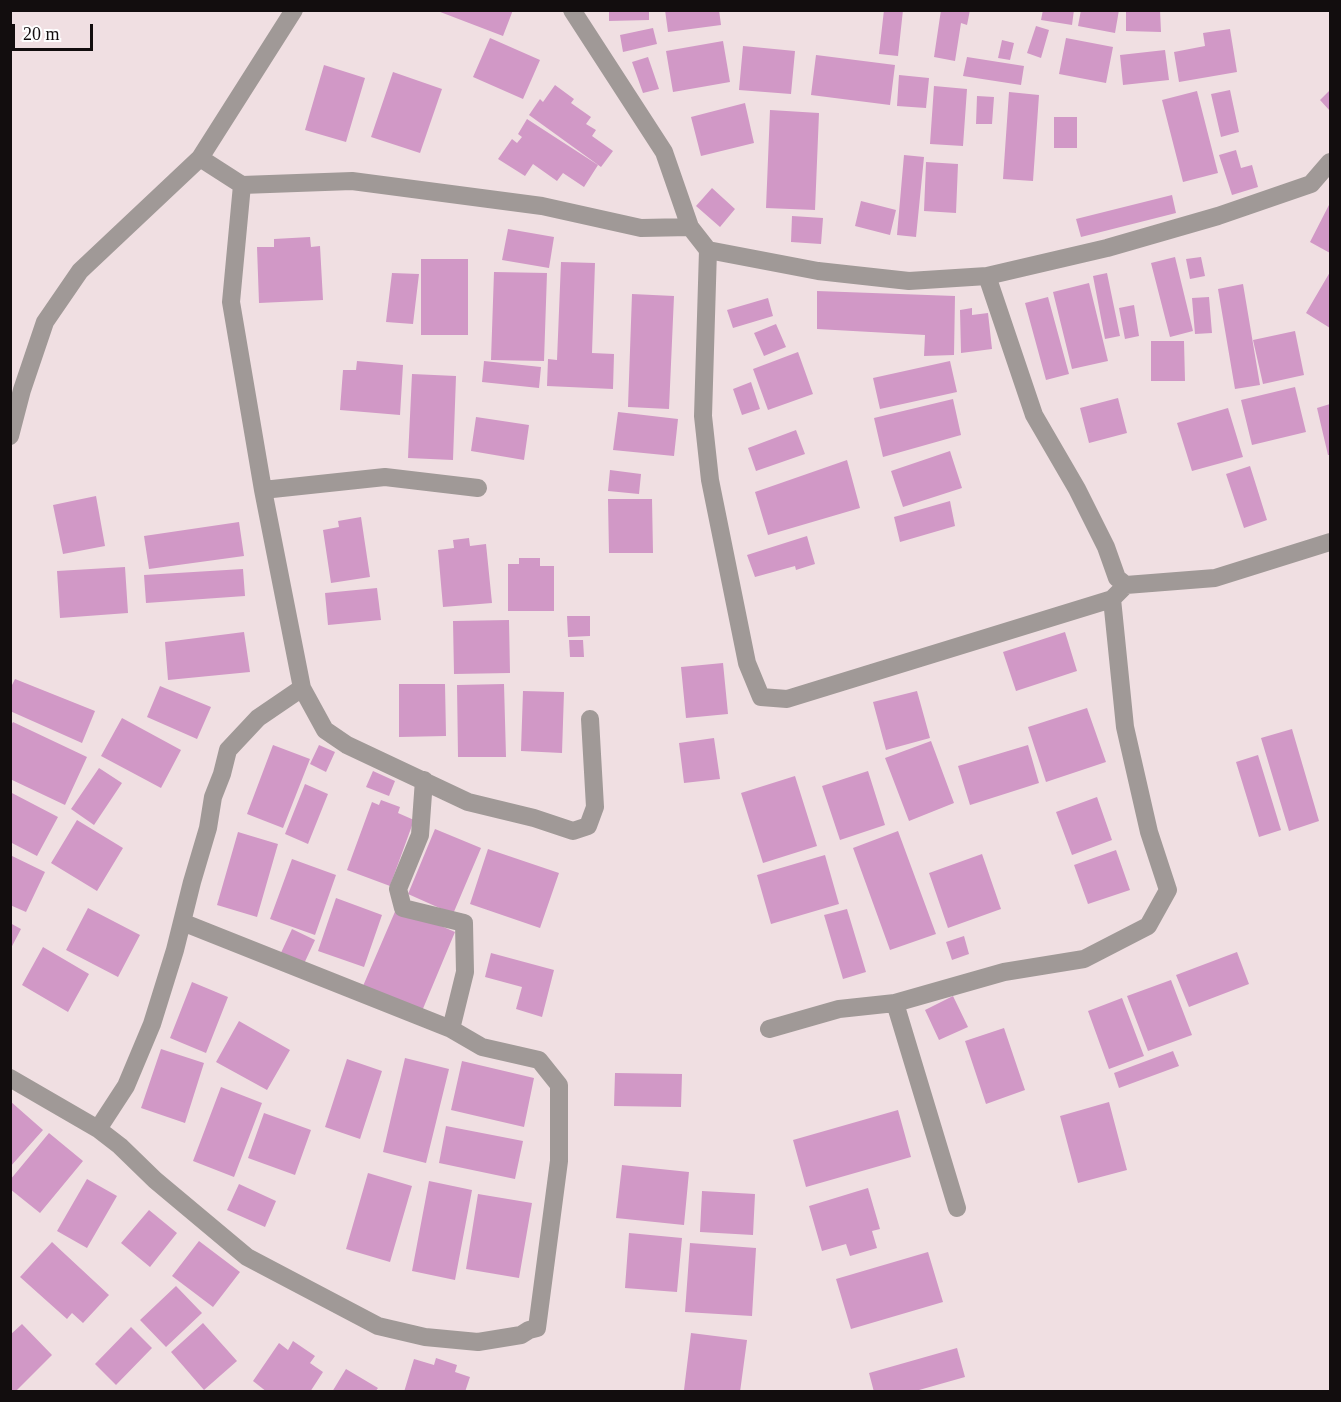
<!DOCTYPE html>
<style>
body{margin:0}
#map{position:relative;width:1341px;height:1402px;overflow:hidden;background:#f0dfe2;font-family:Georgia,serif}
canvas{display:block}
.frame{position:absolute;inset:0;border:12px solid #120d0e;pointer-events:none}
.scale{position:absolute;left:12px;top:24px;width:81px;height:27px;box-sizing:border-box;border:3px solid #120d0e;border-top:0;padding-left:8px;font-size:18px;line-height:21px;white-space:nowrap;color:#120d0e;-webkit-text-stroke:4px #fff;paint-order:stroke}
</style>
<div id="map">
<canvas width="1341" height="1402"></canvas>
<div class="frame"></div>
<div class="scale">20 m</div>
</div>
<script>
const context = document.querySelector('canvas').getContext('2d');
context.lineJoin = 'round';
function fillPath(path, color) {
  context.fillStyle = color;
  context.fill(path, 'evenodd');
}
function poly(rows) {
  const path = new Path2D();
  for (const r of rows) {
    path.moveTo(r[0], r[1]);
    for (let i = 2; i < r.length; i += 2) path.lineTo(r[i], r[i + 1]);
  }
  return path;
}
function stroke(path, color, width, dash) {
  context.strokeStyle = color;
  context.lineWidth = width;
  context.lineCap = dash ? 'butt' : 'round';
  context.setLineDash(dash || []);
  context.stroke(path);
}
fillPath(poly([
 [435,10,513,10,503,36],
 [609,10,649,10,649,20,609,21],
 [665,10,719,10,721,25,668,32],
 [884,10,903,10,898,56,879,54],
 [941,10,970,10,967,25,961,23,955,61,934,57],
 [1043,10,1074,10,1072,25,1041,20],
 [1081,10,1119,10,1115,33,1078,26],
 [1126,10,1160,10,1161,32,1126,31],
 [1036,26,1049,30,1041,58,1027,53],
 [653,28,657,44,623,52,620,35],
 [1230,29,1237,72,1179,82,1174,52,1205,46,1203,33],
 [490,38,540,60,523,99,473,77],
 [1066,38,1113,47,1106,83,1059,74],
 [1002,40,1014,43,1010,60,998,58],
 [723,41,730,82,673,92,666,51],
 [743,46,795,51,791,94,739,90],
 [1165,50,1169,80,1123,85,1120,55],
 [816,55,895,65,890,105,811,95],
 [648,57,659,89,643,93,632,62],
 [967,57,1024,66,1021,85,963,76],
 [324,65,365,78,346,142,305,130],
 [393,72,442,89,420,153,371,137],
 [899,75,929,78,926,108,897,106],
 [555,85,574,99,571,103,591,117,586,124,596,130,592,136,613,151,601,167,529,115,540,99,543,102],
 [934,86,967,89,963,146,930,144],
 [1230,90,1239,132,1221,137,1211,94],
 [1330,90,1330,111,1320,100],
 [1197,91,1218,173,1183,182,1162,100],
 [1009,92,1039,95,1033,181,1003,179],
 [977,96,994,97,992,124,976,124],
 [745,103,754,143,701,156,691,117],
 [770,110,819,113,815,210,766,208],
 [1054,117,1077,117,1077,148,1054,148],
 [527,119,598,165,584,187,563,173,557,181,533,164,525,176,498,159,512,139,517,143,522,137,518,134],
 [1236,150,1241,168,1252,165,1258,187,1232,195,1219,155],
 [904,155,924,157,916,237,897,235],
 [926,162,958,164,956,213,924,211],
 [712,188,735,209,720,227,696,206],
 [1172,195,1176,213,1081,237,1076,219],
 [861,201,896,210,890,235,855,226],
 [1330,203,1330,253,1310,242],
 [792,216,823,218,821,244,791,242],
 [508,229,554,237,549,268,502,260],
 [310,237,311,247,320,246,323,300,259,303,257,247,274,247,274,239],
 [1175,257,1193,331,1170,337,1151,263],
 [1201,257,1205,276,1190,279,1186,259],
 [421,259,468,259,468,335,421,335],
 [561,262,595,263,592,353,614,354,613,389,547,386,548,359,557,360],
 [494,272,547,273,544,361,491,360],
 [1330,272,1330,328,1306,313],
 [392,273,419,274,413,324,386,322],
 [1107,273,1120,336,1105,339,1093,276],
 [1089,283,1108,361,1072,369,1053,292],
 [1243,284,1260,385,1235,389,1218,289],
 [817,291,955,296,954,355,924,356,925,335,817,329],
 [632,294,674,296,669,409,628,407],
 [1048,297,1069,374,1046,380,1025,303],
 [1209,297,1212,333,1195,334,1192,298],
 [768,298,773,316,733,328,727,310],
 [1134,305,1139,336,1125,339,1119,308],
 [972,308,972,315,988,313,992,349,961,353,960,310],
 [776,324,786,347,764,356,754,333],
 [1295,331,1304,375,1263,384,1253,340],
 [1151,341,1184,341,1185,381,1151,381],
 [798,352,813,394,768,410,753,369],
 [357,361,403,365,400,415,340,410,343,370,356,370],
 [484,361,541,367,539,388,482,382],
 [950,361,957,392,880,409,873,378],
 [412,374,456,376,453,460,408,458],
 [751,382,760,409,742,415,733,389],
 [1295,387,1306,432,1252,445,1241,400],
 [1118,398,1127,433,1089,443,1080,408],
 [953,399,961,435,883,457,874,418],
 [1330,404,1330,455,1328,455,1317,408],
 [1228,408,1243,457,1192,471,1177,423],
 [618,412,678,419,674,456,613,450],
 [476,417,529,425,524,460,471,451],
 [796,430,805,454,756,471,748,448],
 [950,451,962,488,903,507,891,471],
 [847,460,860,508,768,535,755,492],
 [1250,466,1267,520,1244,528,1226,474],
 [610,470,641,474,639,494,608,491],
 [96,496,105,546,63,554,53,505],
 [608,499,652,499,653,553,609,553],
 [950,501,955,526,900,542,894,517],
 [361,517,370,577,331,583,323,530,339,527,338,521],
 [239,522,244,556,149,569,144,536],
 [807,536,815,564,796,570,795,566,755,577,747,555],
 [469,538,470,546,486,544,492,603,443,607,438,550,454,548,453,540],
 [519,558,540,558,540,566,554,566,554,611,508,611,508,564,519,564],
 [125,567,128,613,60,618,57,571],
 [243,569,245,596,146,603,144,575],
 [377,588,381,620,328,625,325,593],
 [567,616,590,616,590,636,568,637],
 [509,620,510,673,454,674,453,621],
 [244,632,250,672,168,680,165,642],
 [1065,632,1077,671,1016,691,1003,652],
 [569,640,583,640,584,657,570,657],
 [723,663,728,714,686,718,681,667],
 [15,679,95,711,82,743,10,711,10,689],
 [399,684,445,684,446,736,399,737],
 [504,684,506,757,458,757,457,685],
 [160,686,211,707,197,739,147,717],
 [523,691,564,692,562,753,521,751],
 [917,691,930,738,886,750,873,702],
 [1087,708,1106,762,1046,782,1028,727],
 [122,718,181,750,161,788,101,756],
 [13,722,87,757,65,805,10,779,10,727],
 [1292,729,1319,821,1289,831,1261,738],
 [714,738,720,779,684,783,679,743],
 [931,741,954,803,909,821,885,758],
 [273,745,310,759,283,828,247,814],
 [319,745,335,752,326,772,310,764],
 [1028,745,1039,783,970,805,958,766],
 [1258,755,1281,830,1259,837,1236,762],
 [99,768,122,783,94,825,71,809],
 [373,771,395,781,389,796,366,787],
 [868,771,885,825,840,840,822,786],
 [795,776,817,846,763,863,741,793],
 [305,784,328,794,308,844,285,834],
 [10,792,58,817,37,856,10,842],
 [1097,797,1112,840,1072,855,1056,812],
 [381,800,400,807,398,813,414,820,390,886,347,870,372,802,379,805],
 [77,820,123,848,97,891,51,863],
 [435,829,481,848,453,914,408,894],
 [898,831,936,934,890,950,853,848],
 [238,832,278,844,257,917,217,905],
 [488,849,559,873,540,928,470,904],
 [1116,850,1130,890,1088,904,1074,865],
 [982,854,1001,909,948,928,929,873],
 [10,855,45,872,26,912,10,905],
 [825,855,839,904,771,924,757,875],
 [292,859,336,875,315,935,270,919],
 [336,898,382,915,364,967,318,951],
 [397,907,455,932,422,1011,363,986],
 [88,908,140,935,118,977,66,950],
 [847,909,866,972,843,979,824,915],
 [10,923,21,929,10,950],
 [292,929,315,940,302,968,279,957],
 [964,936,969,954,952,960,946,942],
 [43,947,89,974,68,1012,22,985],
 [1237,952,1249,984,1189,1007,1176,975],
 [491,953,554,970,542,1017,516,1009,522,987,485,977],
 [1171,980,1192,1035,1148,1051,1127,996],
 [192,982,228,997,206,1053,170,1038],
 [953,996,968,1027,939,1040,925,1010],
 [1122,998,1144,1056,1109,1069,1088,1011],
 [239,1021,290,1050,267,1090,216,1062],
 [1004,1028,1025,1090,986,1104,965,1041],
 [161,1049,204,1063,185,1123,141,1108],
 [1173,1051,1179,1066,1119,1088,1114,1073],
 [405,1058,449,1069,426,1163,383,1152],
 [347,1059,382,1071,360,1139,325,1127],
 [462,1061,534,1078,524,1127,451,1110],
 [615,1073,682,1074,681,1107,614,1106],
 [221,1087,262,1103,234,1177,193,1161],
 [10,1101,43,1130,10,1167],
 [1109,1102,1127,1170,1078,1183,1060,1116],
 [898,1110,911,1157,806,1187,793,1140],
 [264,1113,311,1130,295,1175,248,1158],
 [446,1126,523,1141,515,1179,439,1163],
 [49,1133,83,1161,40,1213,10,1189,10,1180],
 [622,1165,689,1172,684,1225,616,1218],
 [368,1173,412,1186,390,1262,346,1249],
 [87,1179,117,1196,87,1248,57,1231],
 [429,1181,472,1190,455,1280,412,1271],
 [239,1184,276,1201,265,1227,227,1210],
 [868,1188,880,1229,872,1231,877,1248,850,1256,846,1244,822,1251,809,1206],
 [702,1191,755,1194,753,1235,700,1232],
 [478,1194,532,1203,519,1278,466,1269],
 [149,1210,177,1233,150,1267,121,1243],
 [629,1233,682,1238,677,1292,625,1288],
 [199,1241,240,1272,213,1307,172,1276],
 [52,1242,109,1295,83,1323,72,1313,67,1319,20,1277],
 [690,1243,756,1248,752,1316,685,1312],
 [928,1252,943,1302,851,1329,836,1279],
 [176,1286,202,1313,166,1347,140,1320],
 [203,1323,237,1361,204,1390,171,1352],
 [22,1324,52,1355,15,1392,10,1392,10,1335],
 [131,1327,152,1348,116,1385,95,1364],
 [691,1333,747,1340,740,1392,684,1390],
 [293,1341,315,1356,310,1363,323,1372,310,1392,267,1392,253,1381,279,1343,288,1350],
 [957,1348,965,1377,912,1392,874,1392,869,1373],
 [436,1358,457,1365,455,1372,470,1377,465,1392,404,1392,414,1359,434,1365],
 [346,1369,378,1388,375,1392,332,1392]
]), '#d198c6');
stroke(poly([
 [572,10,664,152,690,227],
 [200,158,242,185,231,302,263,490,302,688,325,730,347,745,468,802,534,818,573,831,588,826,595,807,590,719],
 [242,185,352,181,542,206,641,228,690,227,708,250,818,271,909,281,987,276,1107,248,1218,216,1311,184,1330,162],
 [708,250,703,416,710,480,747,663,761,697,787,699,1112,599,1126,585,1215,578,1330,542],
 [987,276,1034,415,1077,489,1106,547,1117,578,1126,585],
 [10,436,22,390,45,322,80,271,200,158,294,10],
 [263,490,385,477,478,488],
 [302,688,258,718,228,750,222,774,213,797,208,828,192,882,175,950,152,1024,126,1086,98,1129,120,1146,155,1180,247,1257,378,1326,425,1337,478,1342,521,1335,529,1330,537,1328,559,1161,559,1085,539,1060,482,1047,451,1029,465,972,464,923,403,908,398,889,420,835,424,780],
 [182,922,451,1029],
 [895,1003,957,1208],
 [769,1029,839,1009,895,1003,1004,972,1084,959,1148,926,1168,890,1149,832,1125,727,1112,599],
 [10,1078,98,1129]
]), '#a09997', 18);
</script>
